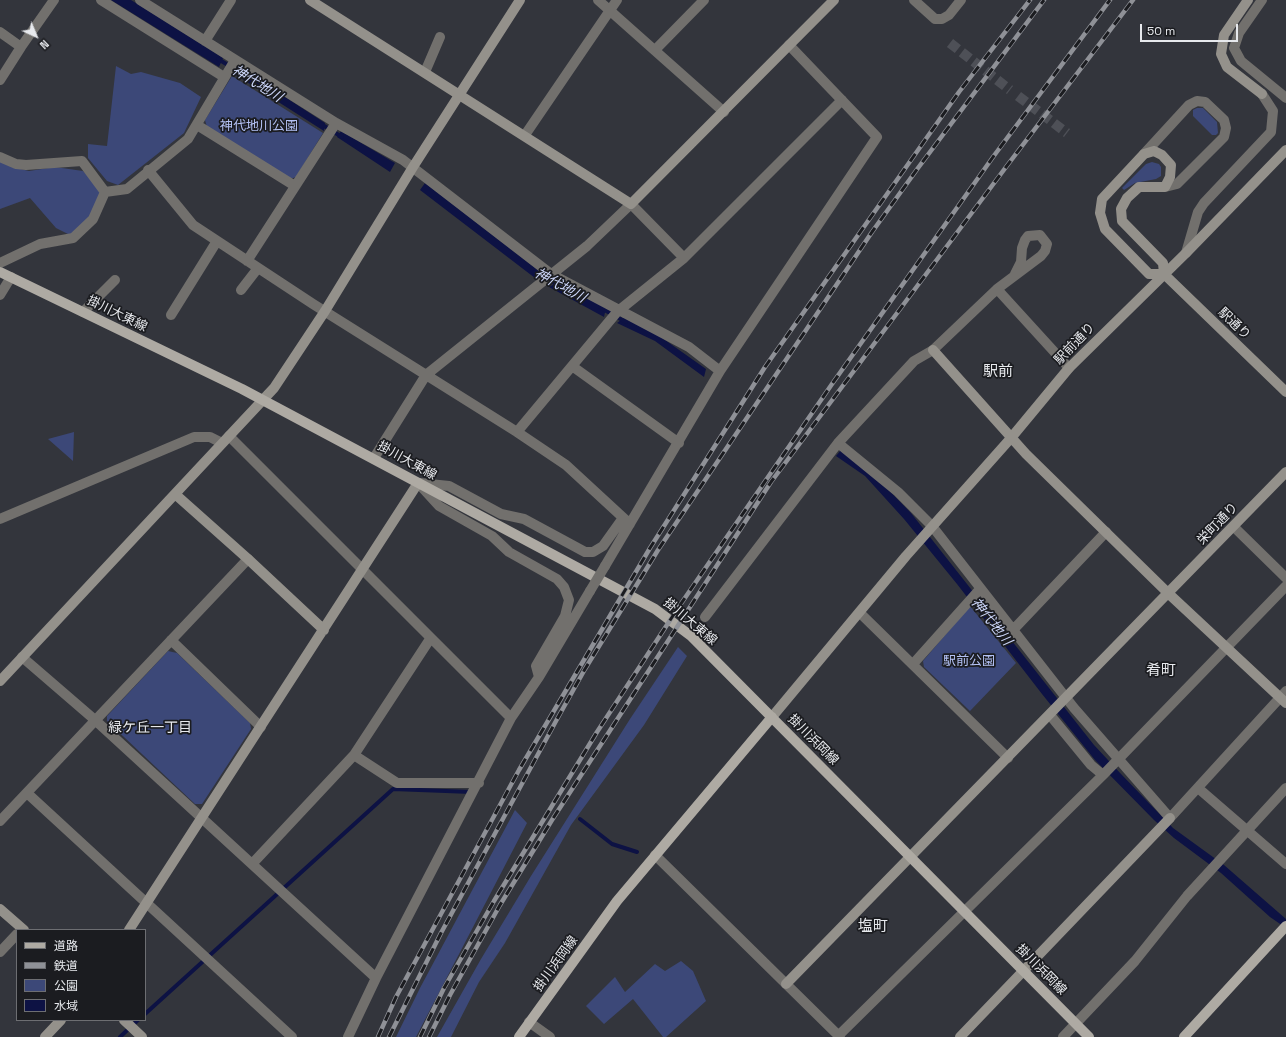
<!DOCTYPE html>
<meta charset="utf-8">
<style>
body{margin:0}
#map{position:relative;width:1286px;height:1037px;overflow:hidden;background:#33353c;font-family:"Space Grotesk","Noto Sans JP",sans-serif}
canvas{display:block}
.legend{position:absolute;left:16px;top:929px;width:130px;height:92px;box-sizing:border-box;background:#1b1c20;border:1px solid #6d6e72;margin:0;padding:5px 7px;list-style:none;font-size:12px;color:#e7e9ed}
.legend li{display:flex;align-items:center;gap:8px;height:20px}
.legend b{width:20px;border:1px solid #6d6e72}
.north{position:absolute;left:16px;top:16px;width:40px;height:40px;-webkit-text-stroke:3px #1b1c20;paint-order:stroke;rotate:136deg;font-size:11px;font-weight:700;line-height:16px;text-align:center;color:#e7e9ed}
.north::after{content:'';display:block;margin:auto;width:14px;height:18px;background:#e7e9ed;clip-path:polygon(50% 0,100% 100%,50% 72%,0 100%)}
.scale{position:absolute;left:1140px;top:24px;width:98px;height:18px;box-sizing:border-box;border:2px solid #e7e9ed;border-top:0;padding-left:5px;font-size:12px;line-height:14px;white-space:nowrap;color:#e7e9ed;-webkit-text-stroke:3px #1b1c20;paint-order:stroke}
</style>
<div id="map">
<canvas width="1286" height="1037"></canvas>
<ul class="legend">
<li><b style="height:5px;background:#aeaaa3"></b>道路</li>
<li><b style="height:5px;background:#8f9197"></b>鉄道</li>
<li><b style="height:11px;background:#3c4878"></b>公園</li>
<li><b style="height:11px;background:#0d1244"></b>水域</li>
</ul>
<div class="north">N</div>
<div class="scale">50 m</div>
</div>
<script>
const context = document.querySelector('canvas').getContext('2d');
context.lineJoin = 'round';
function fillPath(path, color) {
  context.fillStyle = color;
  context.fill(path, 'evenodd');
}
function poly(rows) {
  const path = new Path2D();
  for (const r of rows) {
    path.moveTo(r[0], r[1]);
    for (let i = 2; i < r.length; i += 2) path.lineTo(r[i], r[i + 1]);
  }
  return path;
}
function stroke(path, color, width, dash) {
  context.strokeStyle = color;
  context.lineWidth = width;
  context.lineCap = dash ? 'butt' : 'round';
  context.setLineDash(dash || []);
  context.stroke(path);
}
function label(font, color, halo, rows, align = 'center') {
  context.font = font + ' "Space Grotesk","Noto Sans JP",sans-serif';
  context.lineWidth = 3.5;
  context.setLineDash([]);
  context.textBaseline = 'middle';
  context.strokeStyle = halo;
  context.fillStyle = color;
  for (const [text, x, y, turn = 0] of rows) {
    context.save();
    context.translate(x, y);
    context.rotate((+turn || 0) * Math.PI / 180);
    context.textAlign = isNaN(turn) ? turn : align;
    if (halo) context.strokeText(text, 0, 0);
    context.fillText(text, 0, 0);
    context.restore();
  }
}
fillPath(poly([
 [116,66,131,74,141,72,180,83,201,97,184,133,118,185,107,181,88,158,88,144,107,146],
 [232,76,323,133,296,177,290,179,207,127,205,120],
 [1197,108,1203,108,1217,122,1218,133,1216,135,1212,135,1193,116,1193,110],
 [0,160,16,168,29,171,55,167,83,171,105,192,93,219,74,237,56,228,30,198,0,209],
 [1152,162,1159,164,1161,167,1161,176,1156,179,1135,183,1124,190,1122,188,1146,164],
 [74,432,73,461,48,439],
 [970,606,1016,663,970,711,924,667,923,661],
 [678,647,687,656,644,725,571,825,505,943,479,982,451,1037,437,1037,481,959,531,876,630,719],
 [168,651,177,653,250,723,251,729,202,804,195,804,107,721,107,716],
 [515,810,527,823,416,1037,396,1037,420,988],
 [681,961,693,971,706,1001,666,1037,663,1037,633,999,604,1024,586,1006,615,977,625,992,655,964,665,971]
]), '#3c4878');
fillPath(poly([
 [111,0,131,0,223,58,219,67],
 [242,69,325,123,324,131,236,75],
 [341,131,395,163,390,172,337,137],
 [425,183,539,271,535,278,420,190],
 [558,282,606,308,604,317,549,287],
 [625,317,658,335,706,369,704,377,655,341,617,323],
 [841,450,872,473,911,513,1094,745,1121,774,1173,828,1224,865,1286,919,1286,928,1270,917,1221,873,1174,838,1154,820,1095,760,1042,694,957,584,904,519,865,476,836,456]
]), '#0d1244');
stroke(poly([
 [218,59,243,74],
 [321,124,342,137],
 [534,272,560,286],
 [601,308,626,322],
 [580,819,612,844,637,852],
 [145,1014,393,789,472,792],
 [120,1037,138,1020]
]), '#0d1244', 4);
stroke(poly([
 [950,43,1010,90],
 [1018,96,1067,133]
]), '#4e5057', 10, [10, 5]);
stroke(poly([
 [101,0,224,77],
 [140,0,336,123,403,160,551,274,689,347,720,371],
 [598,0,724,112],
 [914,0,935,19,942,19,949,15,961,0],
 [1262,0,1239,33,1234,48,1241,61,1286,98],
 [0,32,21,47,54,0],
 [205,41,231,0],
 [655,50,704,0],
 [425,72,440,37],
 [0,80,21,47],
 [197,125,295,186],
 [525,135,617,0],
 [1144,154,1189,105,1197,101,1205,102,1224,120,1226,128,1224,137,1177,184,1165,187],
 [0,157,16,164,26,165,82,161,105,192,93,219,73,238,40,244,0,263],
 [148,170,193,225,313,304,517,432,566,465,630,524],
 [105,192,127,189,188,139,235,60],
 [1186,253,1198,212,1204,203,1271,132,1273,111,1262,94],
 [247,261,336,123],
 [997,289,1069,368],
 [241,290,258,268],
 [0,295,11,277],
 [83,312,115,280],
 [171,315,217,241],
 [572,366,679,443],
 [517,432,617,312,684,258,842,100],
 [229,436,511,718],
 [838,443,898,492,932,526,1074,708,1170,818,1286,691],
 [374,458,426,375,587,246,631,204,684,258],
 [418,483,439,506,492,536,509,552,557,579,564,587,569,600,565,616,536,666,539,677],
 [420,483,449,486,501,514,524,519,585,552,593,552,603,546,623,518],
 [0,519,194,437,210,437,222,443],
 [1234,527,1286,578],
 [605,566,720,371,877,137,789,45],
 [860,613,1008,758],
 [705,617,838,443,914,361,933,350,997,289,1041,256,1045,251,1047,244,1040,235,1028,236,1025,240,1022,248,1021,262,1015,274],
 [1013,630,1106,532],
 [171,640,261,727],
 [22,657,95,720,376,978],
 [913,664,980,589],
 [1050,715,1091,765,1103,775],
 [354,755,397,783,479,783],
 [1198,788,1286,864],
 [27,793,292,1037],
 [0,821,248,559],
 [655,855,840,1037],
 [252,864,354,755,430,639],
 [0,952,17,934],
 [529,1022,550,1037],
 [838,1036,1103,775,1286,586],
 [348,1037,376,978,511,718,539,677,590,591],
 [1063,1037,1135,961,1187,896,1286,788]
]), '#72706d', 10);
stroke(poly([
 [310,0,631,204,834,0],
 [1248,0,1224,35,1221,54,1227,67,1262,94],
 [1154,151,1162,155,1171,165,1170,177,1165,187,1139,187,1127,198,1121,209,1122,221,1163,263,1164,274,1149,274,1105,229,1100,213,1102,199,1144,154,1154,151],
 [1164,274,1286,392],
 [933,350,1026,454,1169,594,1286,703],
 [175,494,248,559,324,630],
 [0,681,274,388,325,311,413,167,520,0],
 [772,717,906,556,1011,438,1069,368,1186,253,1286,150],
 [0,909,24,930],
 [129,930,418,483],
 [786,984,1286,472],
 [124,1020,142,1037],
 [45,1037,61,1020],
 [960,1037,1170,818]
]), '#94918b', 10);
stroke(poly([
 [0,272,242,389,655,609,691,636,1089,1037],
 [519,1037,617,901,772,717],
 [1184,1037,1286,926]
]), '#aeaaa3', 10);
const rail = poly([
 [378,1037,396,997,519,770,650,548,765,367,959,92,1030,0],
 [389,1037,441,933,556,721,585,669,658,550,872,232,918,168,1044,0],
 [420,1037,444,988,494,901,597,732,678,608,832,384,993,157,1110,0],
 [429,1037,450,995,500,905,552,820,771,482,1006,167,1133,0]
]);
stroke(rail, '#8f9197', 4.5);
stroke(rail, '#1b1c20', 3, [9]);
stroke(poly([
 [590,591,605,566]
]), '#72706d', 10);
label('13px', '#b3c1f4', '#1b1c20', [
 ["神代地川公園",259,126],
 ["駅前公園",969,661]
]);
label('13px', '#e7e9ed', '#1b1c20', [
 ["掛川大東線",117,314,26],
 ["駅通り",1234,324,44],
 ["駅前通り",1075,344,-46],
 ["掛川大東線",407,461,29],
 ["栄町通り",1218,524,-46],
 ["掛川大東線",690,622,40],
 ["掛川浜岡線",813,740,45],
 ["掛川浜岡線",556,964,-54],
 ["掛川浜岡線",1041,970,45]
]);
label('italic 14px', '#cbd5f8', '#1b1c20', [
 ["神代地川",257,84,32],
 ["神代地川",560,286,29],
 ["神代地川",991,622,52]
]);
label('14px', '#e7e9ed', '#1b1c20', [
 ["緑ケ丘一丁目",150,728]
]);
label('15px', '#e7e9ed', '#1b1c20', [
 ["駅前",998,372],
 ["肴町",1161,671],
 ["塩町",873,927]
]);
</script>
